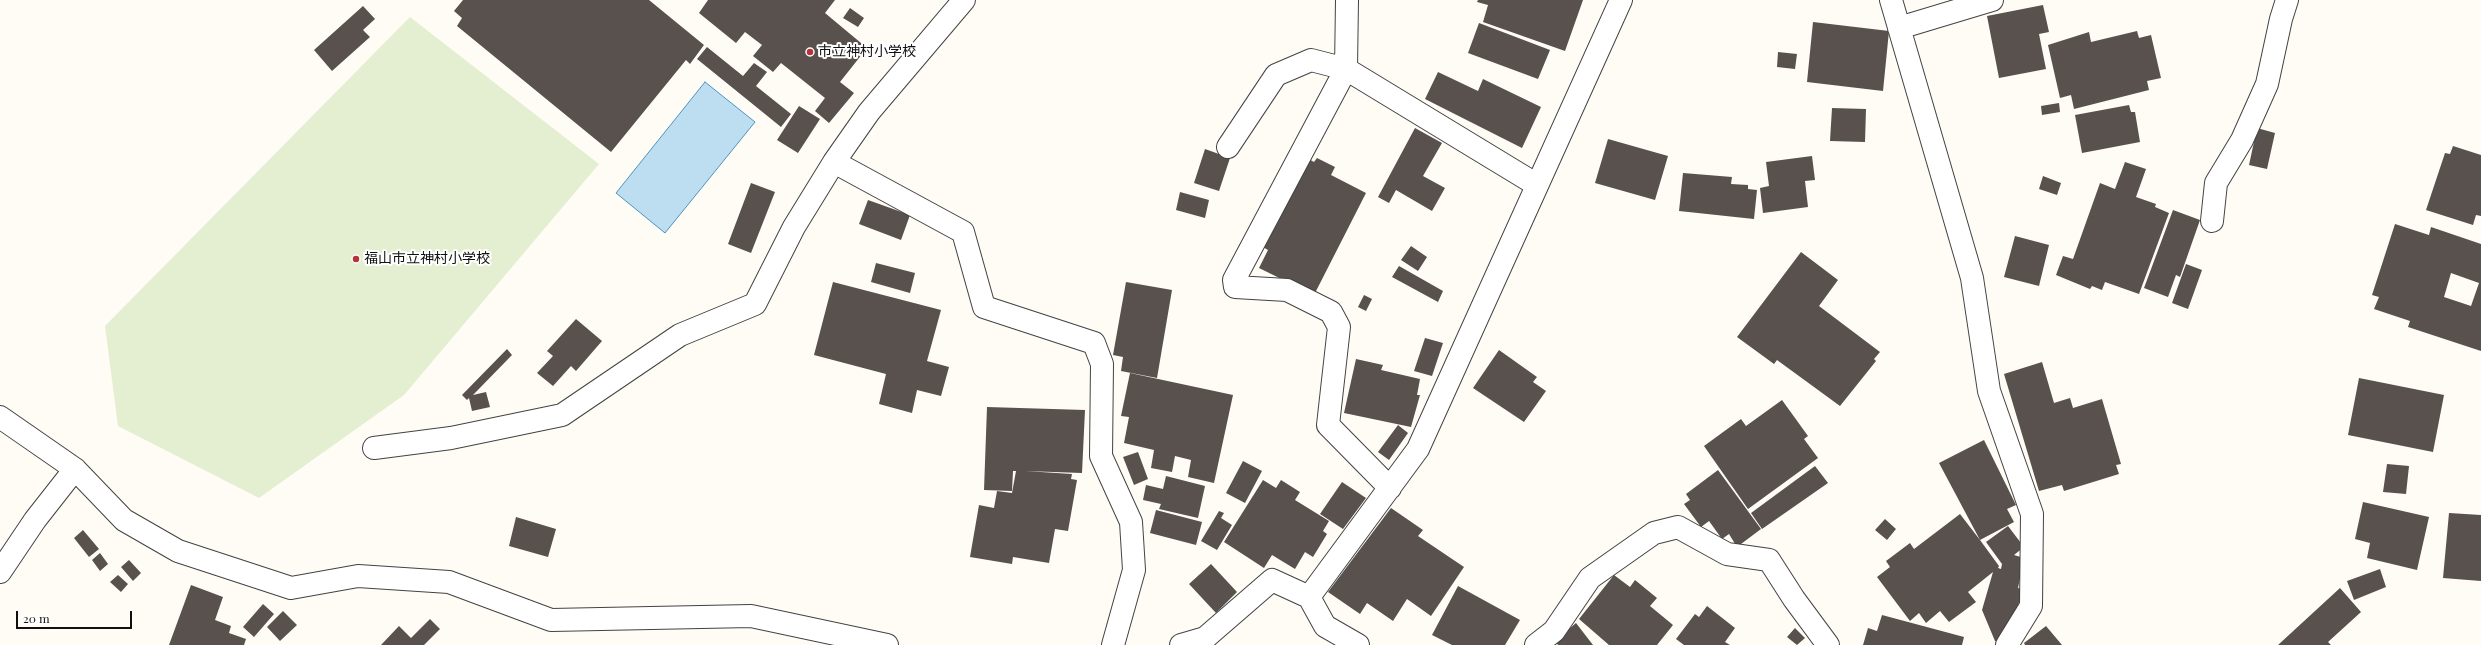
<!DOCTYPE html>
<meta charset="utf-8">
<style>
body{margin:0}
#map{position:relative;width:2481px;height:645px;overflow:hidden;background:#fefcf4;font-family:"Playfair Display",serif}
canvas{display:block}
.scale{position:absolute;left:16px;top:611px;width:116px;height:18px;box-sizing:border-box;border:2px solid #101010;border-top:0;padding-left:5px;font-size:12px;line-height:14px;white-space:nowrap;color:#101010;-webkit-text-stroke:3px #fff;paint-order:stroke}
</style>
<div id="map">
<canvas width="2481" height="645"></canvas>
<div class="scale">20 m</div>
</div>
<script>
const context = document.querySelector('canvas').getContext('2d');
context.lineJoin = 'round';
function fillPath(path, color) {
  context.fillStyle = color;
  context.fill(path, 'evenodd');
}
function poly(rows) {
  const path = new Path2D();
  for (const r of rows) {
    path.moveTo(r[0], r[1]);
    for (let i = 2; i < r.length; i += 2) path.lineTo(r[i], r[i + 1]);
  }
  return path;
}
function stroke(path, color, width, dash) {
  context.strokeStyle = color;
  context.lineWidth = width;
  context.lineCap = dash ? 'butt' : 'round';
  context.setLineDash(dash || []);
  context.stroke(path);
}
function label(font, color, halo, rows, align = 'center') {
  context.font = font + ' "Playfair Display","Noto Sans JP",serif';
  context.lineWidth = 4;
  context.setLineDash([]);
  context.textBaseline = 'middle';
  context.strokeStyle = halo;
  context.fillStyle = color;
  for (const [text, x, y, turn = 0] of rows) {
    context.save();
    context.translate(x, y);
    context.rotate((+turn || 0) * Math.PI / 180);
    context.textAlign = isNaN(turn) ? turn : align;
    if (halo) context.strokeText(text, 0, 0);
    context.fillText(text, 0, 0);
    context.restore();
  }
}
fillPath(poly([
 [410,17,599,164,404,395,259,498,118,426,105,326]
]), '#e4eed1');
const water = poly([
 [705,82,755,122,665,233,616,193,705,82]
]);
fillPath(water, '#bddef1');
stroke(water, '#4b93c2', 1);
fillPath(poly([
 [463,0,649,0,704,45,690,64,686,60,611,152,457,26,462,18,454,11],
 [708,0,835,0,825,13,867,48,840,82,854,93,829,123,815,111,825,98,781,63,773,72,753,56,762,45,745,32,736,43,699,13],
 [1478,0,1583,0,1565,51,1483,22,1488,5,1477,2],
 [2043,5,2049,32,2039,34,2046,69,1999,78,1987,16],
 [363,6,375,19,363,30,370,37,332,71,314,50],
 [850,8,864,18,858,27,843,18],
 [1813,22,1889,31,1883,91,1807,82],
 [1479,23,1550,50,1538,79,1468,53],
 [2137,31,2139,38,2151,35,2161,78,2147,81,2149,90,2074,109,2071,95,2060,98,2048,45,2089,32,2091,42],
 [707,47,743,76,754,63,767,72,756,86,791,114,781,127,697,59],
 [1778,52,1797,54,1795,69,1777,67],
 [1438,72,1478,91,1483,79,1541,107,1522,148,1425,99],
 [2059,103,2060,112,2042,115,2041,106],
 [2129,105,2131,112,2135,112,2140,142,2082,153,2075,115],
 [799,106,820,119,798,153,777,140],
 [1832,108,1866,109,1865,142,1830,141],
 [1415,128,1442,143,1423,176,1445,188,1432,211,1396,190,1389,203,1378,197],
 [2257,128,2275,133,2267,169,2249,165],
 [1608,139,1668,156,1655,200,1595,183],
 [2453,146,2481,155,2481,216,2476,215,2473,225,2426,210,2445,153,2450,154],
 [1205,149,1230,158,1219,191,1194,183],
 [1812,156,1815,180,1805,181,1808,207,1763,213,1760,188,1769,186,1766,162],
 [1305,157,1314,162,1317,158,1335,167,1331,175,1366,193,1314,295,1259,268,1268,250,1261,246],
 [2125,162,2146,169,2136,197,2156,204,2155,207,2169,213,2139,294,2105,282,2102,290,2092,286,2090,289,2056,275,2063,256,2073,259,2100,183,2115,189],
 [1683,173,1732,177,1731,184,1748,185,1748,189,1757,190,1754,219,1679,211],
 [2043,176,2061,183,2057,195,2039,189],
 [751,183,775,192,751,253,728,244],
 [1180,192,1209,200,1205,218,1176,210],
 [868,200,910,215,901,240,859,224],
 [2173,210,2200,220,2180,277,2176,275,2168,297,2144,288],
 [2395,224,2429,235,2431,227,2481,244,2481,351,2408,327,2410,321,2374,309,2379,297,2372,295],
 [2451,273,2479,283,2471,306,2444,297],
 [2015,236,2049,245,2039,286,2004,277],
 [1411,246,1427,257,1418,271,1401,260],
 [1801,252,1838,280,1819,306,1880,352,1874,359,1876,361,1840,406,1777,360,1774,364,1737,337],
 [876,263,915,273,910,293,871,282],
 [2186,264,2202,270,2188,309,2172,303],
 [1399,266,1443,291,1438,302,1392,277],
 [833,282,941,310,927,361,949,367,941,396,917,390,912,413,879,404,886,374,814,355],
 [1126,282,1172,290,1157,378,1121,371,1123,357,1113,355],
 [1364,295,1372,299,1366,311,1358,307],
 [576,319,602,341,576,371,571,366,553,386,537,373,553,356,547,351],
 [1425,338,1443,343,1432,376,1414,371],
 [507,349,512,355,473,395,486,392,490,407,472,411,469,398,467,400,462,395],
 [1499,350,1537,377,1533,382,1546,391,1524,422,1473,388],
 [1356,359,1383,365,1381,370,1420,379,1417,395,1420,395,1411,427,1344,413],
 [2042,362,2054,403,2070,398,2073,408,2102,399,2121,464,2116,465,2119,474,2064,491,2062,485,2039,491,2004,374],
 [1130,373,1233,395,1214,483,1188,477,1191,460,1175,456,1172,472,1151,468,1154,450,1124,443,1129,417,1121,416],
 [2359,378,2444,395,2433,452,2348,435],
 [1782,400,1808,436,1804,439,1818,458,1748,509,1704,446,1741,419,1746,426],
 [987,407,1085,410,1082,473,1025,471,1072,474,1071,479,1077,480,1068,531,1055,529,1049,563,1013,557,1012,564,970,557,979,505,994,508,997,491,1012,493,1016,471,1013,471,1012,491,984,490],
 [1398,425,1408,433,1389,460,1378,452],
 [1984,440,2016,505,2007,509,2014,522,1980,540,1999,566,1998,568,2001,569,2002,564,1986,542,2008,526,2024,547,2014,555,2024,558,2018,588,2021,589,2020,599,2014,619,2000,641,1995,641,1982,610,1993,572,1968,592,1976,602,1949,622,1940,611,1926,623,1919,613,1910,621,1877,577,1890,567,1886,561,1910,543,1914,549,1960,514,1980,540,1939,463],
 [1138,452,1148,479,1134,485,1123,457],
 [1243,461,1262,471,1245,503,1226,493],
 [2387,464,2409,466,2406,494,2383,492],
 [1815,466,1828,483,1762,529,1751,513],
 [1718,470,1761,529,1737,547,1729,534,1722,539,1709,521,1701,527,1684,504,1690,500,1686,494],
 [1166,476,1205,486,1198,518,1159,509,1161,504,1143,500,1146,485,1163,489],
 [1263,480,1276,488,1281,480,1300,492,1295,500,1329,521,1323,531,1327,534,1313,557,1305,552,1295,569,1272,555,1264,568,1224,542],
 [1342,482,1366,498,1343,529,1320,514],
 [2363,502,2429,517,2417,570,2367,558,2370,543,2355,539],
 [1391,508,1423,530,1418,536,1464,567,1431,616,1407,599,1393,621,1367,603,1360,614,1328,592],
 [1156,510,1202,522,1196,545,1150,533],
 [1219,511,1224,513,1221,518,1232,525,1217,550,1201,541],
 [2449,513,2481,515,2481,581,2443,578],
 [516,517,556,529,548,557,509,546],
 [1885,519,1896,529,1887,540,1875,530],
 [83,530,99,549,89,557,74,538],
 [100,553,108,564,100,571,92,560],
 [129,560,141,573,133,581,121,567],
 [1211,564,1237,592,1216,613,1189,584],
 [2380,569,2386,587,2354,600,2347,581],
 [118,575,128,584,121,592,110,582],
 [1614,575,1630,587,1635,580,1657,598,1650,606,1673,625,1657,645,1609,645,1579,619],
 [191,585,223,597,215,620,231,626,229,633,246,639,244,645,169,645],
 [1458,586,1520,620,1505,645,1452,645,1432,635],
 [2340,588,2361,612,2328,642,2331,645,2278,645],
 [263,604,274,614,254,637,243,627],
 [1707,606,1735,628,1725,642,1730,645,1684,645,1676,639,1695,614,1699,617],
 [283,611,297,625,280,641,267,627],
 [1882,615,1964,637,1962,645,1863,645,1868,628,1877,631],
 [430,619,440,629,424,645,381,645,399,626,411,638],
 [1576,623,1593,645,1558,645,1555,641],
 [2046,626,2062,645,2025,645,2024,643],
 [1795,628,1805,638,1797,645,1787,637]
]), '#58514d');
const minor = poly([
 [1347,0,1346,69,1234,280,1235,287,1287,290,1331,312,1339,327,1328,425,1390,488],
 [1891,0,1972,278,1989,391,2032,514,2031,606,2007,645],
 [1899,28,1992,0],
 [1228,147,1276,75,1311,60,1346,69,1537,185],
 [834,162,963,232,984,307,1094,343,1102,364,1101,456,1131,522,1134,570,1113,645],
 [2212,221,2216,183,2242,140,2267,84,2281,19,2287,0],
 [0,417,75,469,124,520,178,551,291,588,358,576,449,582,551,620,751,616,887,645],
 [374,448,451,438,562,415,680,335,755,304,794,227,834,162,869,112,964,0],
 [0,572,35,520,75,469],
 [1181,645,1205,638,1272,580,1309,597],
 [1358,645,1325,626,1309,597,1418,449,1621,0],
 [1536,645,1554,631,1590,578,1654,533,1678,527,1727,554,1769,560,1794,599,1828,645]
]);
stroke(minor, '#434343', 24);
stroke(minor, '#fff', 22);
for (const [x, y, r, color] of [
 [810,52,4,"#b5343b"],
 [356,259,4,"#b5343b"]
]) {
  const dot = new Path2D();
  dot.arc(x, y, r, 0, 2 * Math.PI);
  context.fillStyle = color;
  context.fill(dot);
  stroke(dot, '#fff', 1.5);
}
label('14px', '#101010', '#fff', [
 ["市立神村小学校",818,52],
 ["福山市立神村小学校",364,259]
], 'left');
</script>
